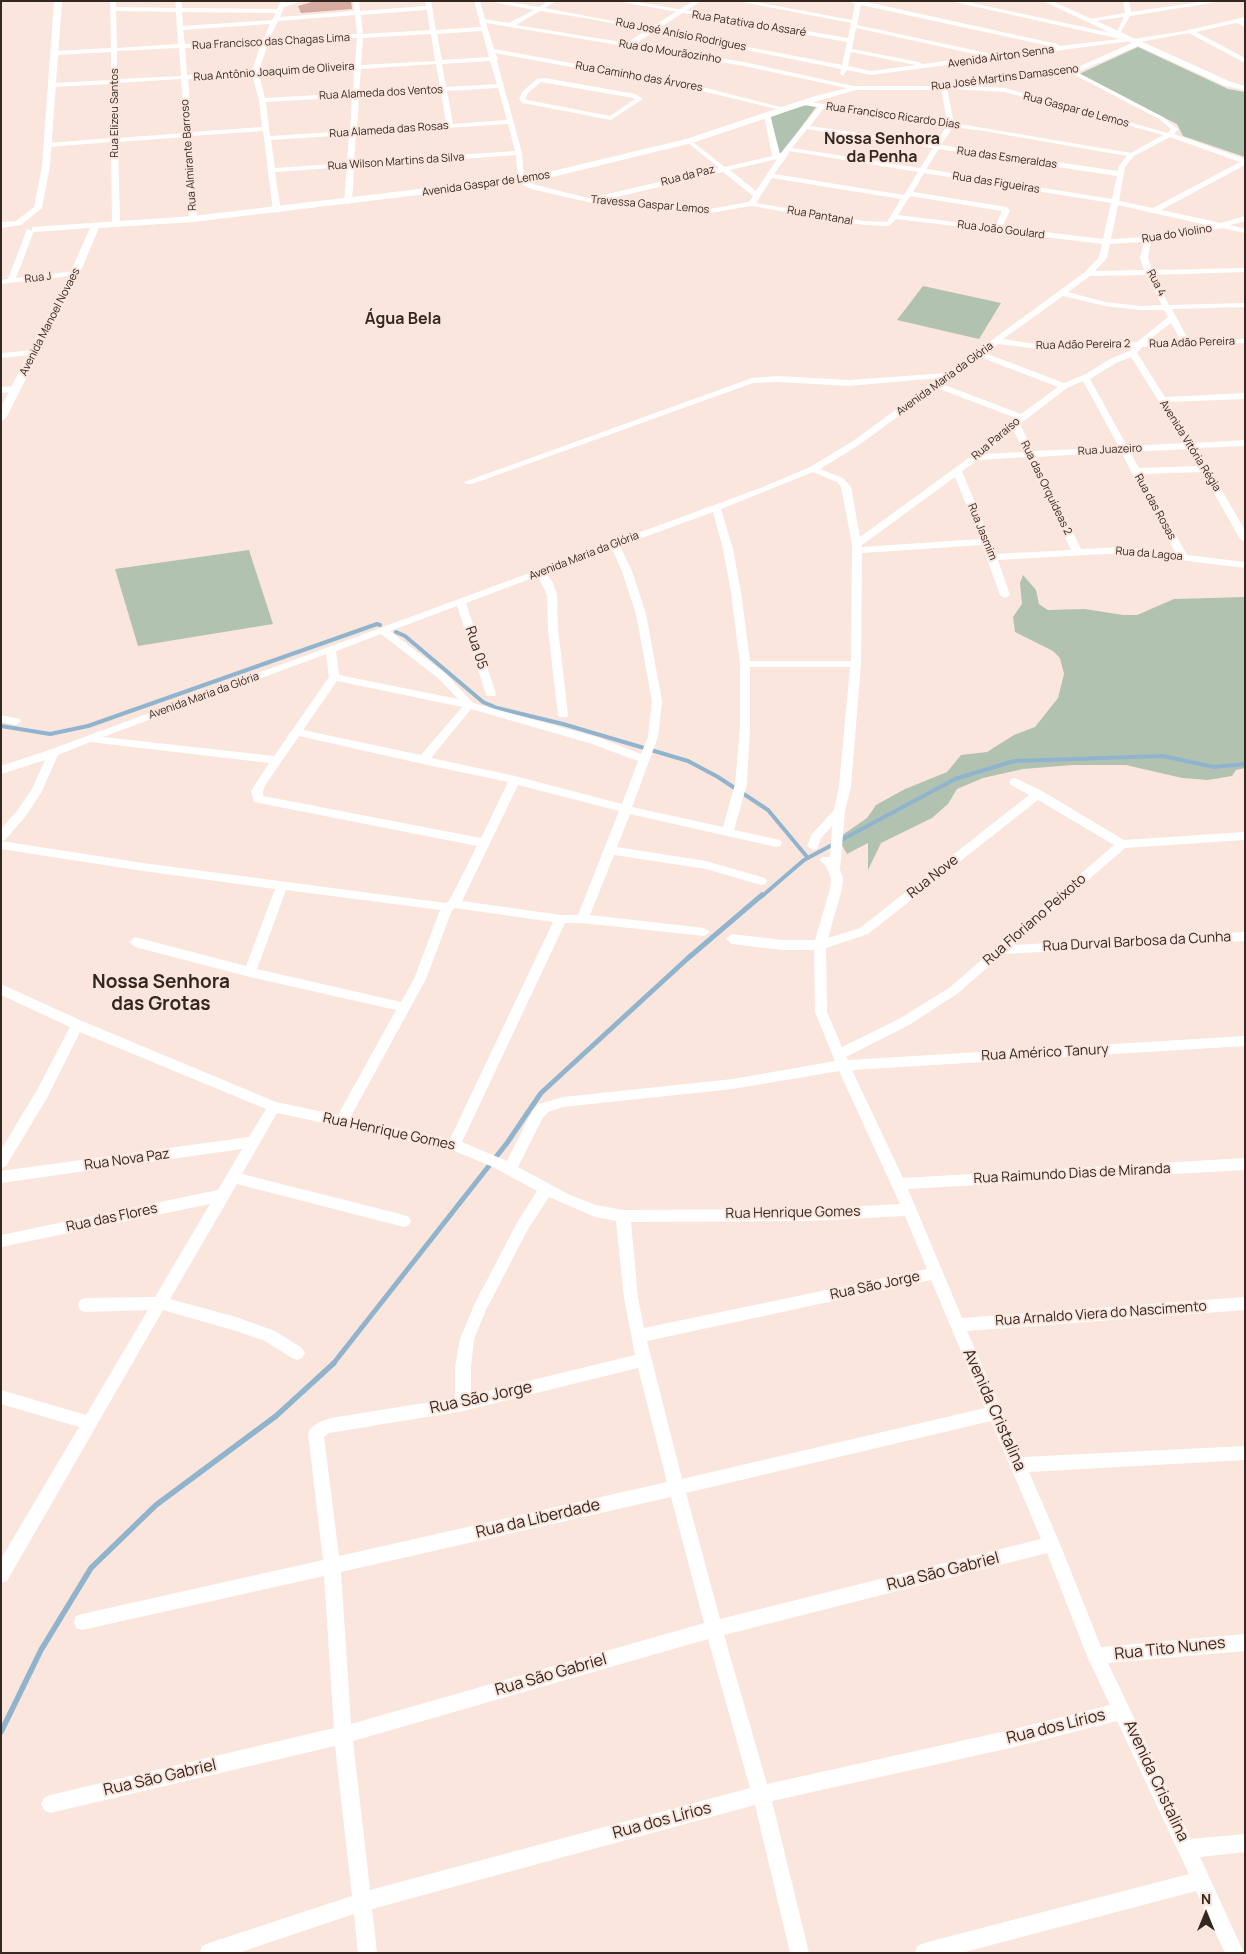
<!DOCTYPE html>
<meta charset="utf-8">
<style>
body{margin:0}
#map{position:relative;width:1246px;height:1954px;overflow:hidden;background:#fbe6dd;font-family:Manrope,sans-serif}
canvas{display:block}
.frame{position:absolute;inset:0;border:2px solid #332721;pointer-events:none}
.north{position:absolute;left:1181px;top:1889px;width:50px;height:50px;-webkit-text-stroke:4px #fbe6dd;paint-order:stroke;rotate:0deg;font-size:14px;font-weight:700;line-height:20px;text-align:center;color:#332721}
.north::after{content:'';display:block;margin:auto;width:18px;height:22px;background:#332721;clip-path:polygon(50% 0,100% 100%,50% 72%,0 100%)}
</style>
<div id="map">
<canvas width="1246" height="1954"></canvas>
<div class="frame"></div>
<div class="north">N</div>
</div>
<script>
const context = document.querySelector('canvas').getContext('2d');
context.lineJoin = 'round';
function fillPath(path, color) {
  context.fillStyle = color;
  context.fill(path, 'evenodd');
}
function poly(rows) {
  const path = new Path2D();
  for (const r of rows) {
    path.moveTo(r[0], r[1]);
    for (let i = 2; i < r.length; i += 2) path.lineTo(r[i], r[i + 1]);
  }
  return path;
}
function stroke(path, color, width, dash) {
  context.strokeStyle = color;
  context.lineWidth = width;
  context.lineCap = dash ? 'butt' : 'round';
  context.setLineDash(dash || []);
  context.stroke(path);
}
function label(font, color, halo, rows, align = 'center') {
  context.font = font + ' Manrope,sans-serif';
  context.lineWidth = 4;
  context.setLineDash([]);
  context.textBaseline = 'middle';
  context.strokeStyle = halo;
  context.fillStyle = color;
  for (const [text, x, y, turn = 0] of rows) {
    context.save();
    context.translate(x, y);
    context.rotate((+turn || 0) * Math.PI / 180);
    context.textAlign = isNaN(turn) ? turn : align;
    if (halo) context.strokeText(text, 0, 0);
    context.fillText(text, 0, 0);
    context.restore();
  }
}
fillPath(poly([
 [1138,47,1228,89,1245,92,1245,157,1183,136,1177,124,1077,75],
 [803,105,816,107,782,153,778,153,771,117],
 [923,286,1001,303,979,339,897,320],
 [249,550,273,624,138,646,115,569],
 [1023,575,1036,590,1039,604,1048,610,1085,609,1123,615,1137,615,1174,599,1245,597,1245,768,1236,770,1232,776,1208,780,1182,778,1126,765,1073,765,1023,769,983,778,957,789,948,804,932,818,881,843,868,870,868,843,847,854,838,838,867,818,876,805,905,789,947,772,961,755,987,752,1014,735,1035,727,1058,698,1064,674,1060,658,1053,651,1015,632,1013,617,1022,604,1020,583]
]), '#b1c3b0');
stroke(poly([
 [396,632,405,636,483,702,497,708,563,724,688,761,718,777,768,810,808,858],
 [1,726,50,734,88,726,377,624,380,625],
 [761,897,804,860,955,779,1014,761,1163,756,1214,767,1245,764]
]), '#90b4cd', 4);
stroke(poly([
 [333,1364,507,1143,541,1093,687,959,762,895]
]), '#90b4cd', 5);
stroke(poly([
 [1,1732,41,1650,91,1568,156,1505,276,1416,334,1363]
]), '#90b4cd', 5.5);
fillPath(poly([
 [315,1,351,1,352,9,301,13,298,6]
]), '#d6aba0');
fillPath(poly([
 [110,1,116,1,116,7,176,8,175,1,181,1,182,8,277,9,281,1,287,1,286,3,303,1,284,7,280,17,354,11,353,1,359,1,360,11,426,6,425,1,431,1,436,30,481,27,474,1,480,1,485,19,509,23,534,10,488,1,504,1,539,7,548,1,556,1,545,8,842,65,847,42,616,1,631,1,848,38,851,23,737,1,751,1,852,20,855,4,849,1,862,1,1057,44,1060,46,1120,39,950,1,963,1,1116,34,1124,17,1088,22,1085,20,1125,13,1123,1,1129,1,1131,12,1206,1,1223,1,1130,16,1119,35,1123,36,1123,38,1131,37,1134,39,1191,30,1189,33,1134,43,1131,41,871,75,847,70,843,76,840,74,841,69,591,19,540,11,516,25,744,62,858,87,859,88,856,90,744,66,486,23,494,49,702,87,788,109,785,111,702,91,495,53,498,59,497,61,522,153,524,179,536,185,592,199,599,199,599,196,719,168,687,142,687,140,689,139,725,167,772,156,764,115,767,113,770,115,780,154,818,107,801,104,800,103,803,101,947,122,941,88,944,86,947,88,954,123,1131,153,1163,135,1005,92,953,89,950,87,953,85,1005,88,1168,133,1171,129,1159,119,1071,73,1073,70,1163,117,1178,129,1174,134,1245,159,1245,165,1161,210,1221,223,1245,216,1245,221,1230,225,1245,229,1245,233,1222,228,1151,241,1148,257,1152,270,1245,268,1245,272,1153,275,1169,305,1245,303,1245,307,1172,309,1189,341,1245,339,1245,343,1142,347,1137,353,1165,397,1245,393,1245,399,1168,402,1193,443,1245,440,1245,446,1197,448,1245,530,1245,542,1240,539,1202,472,1142,474,1187,555,1245,562,1245,568,1122,553,998,560,1010,595,1005,598,1000,595,982,545,862,553,861,664,851,786,845,811,840,870,843,878,842,889,828,938,860,928,1029,795,1011,785,1009,782,1011,779,1015,778,1042,791,1124,840,1245,832,1245,840,1125,848,1014,945,1245,932,1245,941,1003,954,957,994,909,1025,846,1057,848,1060,1245,1036,1245,1046,852,1070,903,1178,1245,1158,1245,1170,908,1189,962,1318,1245,1297,1245,1310,967,1331,1022,1457,1245,1446,1245,1460,1029,1472,1060,1544,1101,1647,1245,1634,1245,1651,1108,1663,1191,1839,1245,1834,1245,1852,1200,1857,1244,1953,1225,1953,1196,1891,961,1953,915,1953,917,1946,924,1943,1189,1874,1117,1721,1010,1748,772,1801,809,1953,790,1953,755,1805,372,1909,377,1953,358,1953,354,1914,238,1953,200,1953,202,1946,209,1943,352,1896,335,1746,50,1813,44,1810,41,1804,44,1798,50,1795,334,1728,324,1576,82,1630,76,1628,74,1622,76,1616,82,1614,323,1560,308,1434,310,1429,319,1422,331,1418,455,1398,455,1367,460,1339,475,1303,518,1221,537,1191,493,1167,452,1150,277,1113,242,1174,404,1215,409,1217,411,1221,409,1225,404,1227,237,1184,170,1299,236,1317,275,1331,302,1348,305,1353,302,1358,297,1360,292,1358,265,1341,236,1331,163,1310,7,1581,1,1583,1,1559,79,1427,1,1404,1,1390,86,1415,148,1310,85,1312,80,1310,78,1305,80,1300,85,1298,155,1297,210,1204,1,1247,1,1235,218,1190,242,1149,1,1183,1,1171,249,1137,266,1109,80,1032,47,1098,6,1166,1,1168,1,1150,37,1090,70,1027,1,995,1,984,82,1021,276,1102,338,1115,396,1010,250,977,135,947,129,942,135,937,246,966,275,889,143,871,1,849,1,841,143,863,446,903,449,901,477,846,254,802,251,791,269,763,90,742,58,755,41,793,25,817,5,840,1,841,1,829,17,811,32,789,45,760,1,774,1,766,49,750,763,487,810,467,853,441,939,378,849,386,778,382,753,383,472,484,466,484,464,482,752,378,778,376,849,380,947,373,1085,272,1099,257,1102,244,896,219,889,226,864,225,751,206,710,213,592,203,531,189,518,182,516,155,354,167,352,202,348,204,344,202,347,167,275,172,281,211,277,213,273,211,263,131,192,136,197,219,193,221,189,219,186,137,118,142,120,224,116,226,112,224,111,142,48,147,45,145,48,143,111,138,111,84,54,87,51,85,54,83,111,80,111,52,56,55,53,53,56,51,111,48,110,1],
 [861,5,1054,47,990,56,987,53,857,25,861,5],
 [427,10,430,30,363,34,361,15,427,10],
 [116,11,176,12,178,44,117,48,116,11],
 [182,12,276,13,272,20,183,26,182,12],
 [355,15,357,34,269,39,278,21,355,15],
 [270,24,263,40,185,44,183,30,270,24],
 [856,28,984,56,922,64,919,62,852,49,856,28],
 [482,31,489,57,442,60,437,34,482,31],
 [431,34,435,61,361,65,363,38,431,34],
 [357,38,355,65,259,71,268,43,357,38],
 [261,43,252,71,187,75,185,48,261,43],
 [179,48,181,76,117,79,117,51,179,48],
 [851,52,916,65,871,71,848,66,851,52],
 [490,61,497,84,446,87,442,64,490,61],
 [436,64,440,88,359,92,361,69,436,64],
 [354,69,353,93,265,98,259,75,354,69],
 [252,75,259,100,262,127,192,132,188,79,252,75],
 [181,79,185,133,118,138,117,83,181,79],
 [498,88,507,120,453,124,447,91,498,88],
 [441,91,446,124,357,130,359,96,441,91],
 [352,97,350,131,270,136,266,102,352,97],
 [824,108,947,126,935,144,810,126,824,108],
 [508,124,515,151,354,162,356,134,508,124],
 [953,127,984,131,1127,156,1118,167,1118,171,941,145,953,127],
 [807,129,933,148,920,168,792,148,807,129],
 [349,135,347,163,275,168,271,140,349,135],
 [1170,137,1240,162,1153,208,1119,201,1125,167,1134,156,1170,137],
 [939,149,1117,176,1112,199,926,169,939,149],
 [789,151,918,172,904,195,774,174,788,155,789,151],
 [777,159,756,191,730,170,777,159],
 [723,172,753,196,749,202,710,209,604,200,723,172],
 [924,173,1111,203,1103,239,1002,227,1010,211,1007,207,913,192,924,173],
 [772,178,901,199,887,222,864,221,756,203,772,178],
 [910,196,1002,211,995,227,898,215,910,196],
 [1118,205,1153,213,1211,226,1148,237,1111,239,1118,205],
 [1144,242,1140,257,1144,270,1095,271,1107,258,1110,244,1144,242],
 [1146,275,1162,305,1140,306,1105,302,1068,292,1090,276,1146,275],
 [1063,296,1105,306,1140,310,1164,310,1168,317,1137,342,1047,346,1003,339,1063,296],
 [1171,323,1181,341,1146,342,1171,323],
 [998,344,1047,350,1133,347,1130,351,1110,359,1086,374,1064,383,985,353,998,344],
 [980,357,1058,387,1021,414,942,384,980,357],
 [1131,357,1185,443,1127,446,1090,379,1116,363,1131,357],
 [1083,381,1119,447,1033,451,1020,424,1067,388,1083,381],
 [937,388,1016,418,973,455,860,537,851,487,843,478,820,469,859,445,937,388],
 [1013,429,1024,452,985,454,1013,429],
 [1188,449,1199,466,1139,468,1130,452,1188,449],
 [1121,452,1131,471,1176,554,1122,547,1081,549,1036,457,1121,452],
 [1027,457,1071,550,996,554,962,471,978,460,1027,457],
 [813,472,837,482,841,487,852,544,851,661,750,661,741,592,733,549,721,509,813,472],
 [955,477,980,539,862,547,862,545,955,477],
 [713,512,723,549,731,592,740,664,740,728,735,784,723,827,632,807,658,737,662,701,646,614,632,571,620,546,713,512],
 [612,549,622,571,636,614,652,701,648,737,641,754,597,737,473,703,446,674,390,631,457,606,486,694,487,696,495,696,496,694,466,603,538,576,547,595,548,629,558,715,559,717,567,717,568,715,558,629,557,595,553,583,546,573,612,549],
 [381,634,438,678,458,699,339,675,336,651,381,634],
 [326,654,329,677,274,756,103,737,326,654],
 [750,667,850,667,839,786,834,810,812,834,807,846,813,850,817,849,821,838,832,826,830,857,822,857,820,860,826,866,831,878,830,889,815,940,782,940,732,934,726,939,732,944,782,950,814,950,815,1012,835,1061,733,1079,563,1097,543,1103,538,1104,532,1111,507,1161,462,1142,565,923,582,923,704,936,710,932,704,928,590,915,614,855,706,869,761,885,765,884,767,881,765,878,706,861,617,847,630,814,776,847,780,846,782,843,780,840,734,830,747,784,750,728,750,667],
 [337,681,462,707,421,755,303,730,337,681],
 [471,709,589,743,638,761,622,804,515,776,431,758,471,709],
 [299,736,423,764,508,782,481,838,263,796,263,791,266,784,299,736],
 [518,785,619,811,578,915,561,915,462,901,518,785],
 [1038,800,1114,845,949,988,899,1019,842,1047,827,1012,826,948,868,934,1038,800],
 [286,890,440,910,414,979,401,1002,257,969,286,890],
 [455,908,553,922,450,1139,350,1118,426,979,452,910,455,908],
 [839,1071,900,1204,806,1209,623,1210,596,1205,570,1195,518,1167,542,1119,548,1112,563,1107,733,1089,839,1071],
 [549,1197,595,1217,616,1221,624,1298,635,1355,471,1395,471,1367,474,1339,486,1310,528,1229,549,1197],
 [905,1216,927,1269,644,1328,638,1298,631,1222,806,1221,905,1216],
 [931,1280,985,1408,682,1479,647,1341,931,1280],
 [638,1368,667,1482,339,1556,324,1437,329,1433,463,1411,638,1368],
 [991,1421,1041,1539,720,1619,686,1493,991,1421],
 [671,1497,704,1623,351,1724,341,1572,671,1497],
 [1047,1553,1087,1656,1110,1705,1010,1730,767,1784,724,1635,1047,1553],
 [708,1639,750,1788,370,1890,353,1741,708,1639],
 [1237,19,1245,23,1245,27,1235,22,1237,19],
 [545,78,635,94,643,99,611,120,523,103,519,99,523,91,537,79,545,78],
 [541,82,633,98,635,99,610,116,527,100,525,99,528,93,541,82],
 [27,229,34,231,16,278,75,271,79,273,78,275,1,284,1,280,8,279,27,229],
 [35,350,38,350,38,354,1,358,1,353,35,350],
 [16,386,20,389,19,391,1,393,1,387,16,386],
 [1,715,20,719,21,721,16,725,1,722,1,715]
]), '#fff');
fillPath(poly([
 [54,1,62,1,50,166,42,208,21,225,1,228,1,222,16,221,34,207,42,166,54,1],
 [693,1,701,1,630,47,623,45,693,1],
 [1043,1,1052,1,1231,82,1245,86,1245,90,1225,86,1138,46,1073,74,944,90,856,90,821,100,692,143,536,181,193,222,99,228,80,273,6,418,1,421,1,407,70,273,90,228,35,232,32,231,32,227,193,216,536,175,686,139,815,96,856,86,944,86,1071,70,1132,43,1043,1],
 [1245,17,1245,21,1196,32,1245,58,1245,63,1185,31,1245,17]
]), '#fff');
label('11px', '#332721', '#fbe6dd', [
 ["Rua Patativa do Assaré",749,24,9],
 ["Rua José Anísio Rodrigues",681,35,11],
 ["Rua Francisco das Chagas Lima",271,42,-3],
 ["Rua do Mourãozinho",670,52,9],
 ["Avenida Airton Senna",1001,57,-8],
 ["Rua Antônio Joaquim de Oliveira",274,72,-4],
 ["Rua Caminho das Árvores",639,77,10],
 ["Rua José Martins Damasceno",1005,78,-7],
 ["Rua Alameda dos Ventos",381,93,-3],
 ["Rua Gaspar de Lemos",1076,110,15],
 ["Rua Elizeu Santos",115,113,-90],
 ["Rua Francisco Ricardo Dias",893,116,8],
 ["Rua Alameda das Rosas",389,130,-4],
 ["Rua Almirante Barroso",189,155,-94],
 ["Rua das Esmeraldas",1007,158,8],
 ["Rua Wilson Martins da Silva",396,162,-4],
 ["Rua da Paz",688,176,-14],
 ["Rua das Figueiras",996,183,9],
 ["Avenida Gaspar de Lemos",486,184,-8],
 ["Travessa Gaspar Lemos",650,205,5],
 ["Rua Pantanal",820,216,10],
 ["Rua João Goulard",1001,230,7],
 ["Rua do Violino",1177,234,-9],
 ["Rua J",38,278,-7],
 ["Rua 4",1156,283,62],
 ["Avenida Manoel Novaes",50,322,-63],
 ["Rua Adão Pereira",1192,343,-2],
 ["Rua Adão Pereira 2",1083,345,-1],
 ["Avenida Maria da Glória",945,379,-36],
 ["Rua Paraíso",996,439,-40],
 ["Avenida Vitória Régia",1190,446,58],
 ["Rua Juazeiro",1110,450,-3],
 ["Rua das Orquídeas 2",1046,488,64],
 ["Rua das Rosas",1155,507,61],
 ["Rua Jasmim",982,532,68],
 ["Rua da Lagoa",1149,554,5],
 ["Avenida Maria da Glória",584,556,-21],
 ["Avenida Maria da Glória",204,696,-20]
]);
label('14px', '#332721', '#fbe6dd', [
 ["Rua 05",476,648,72],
 ["Rua Nove",933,877,-38],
 ["Rua Floriano Peixoto",1035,920,-41],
 ["Rua Durval Barbosa da Cunha",1137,942,-3],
 ["Rua Américo Tanury",1045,1053,-3],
 ["Rua Henrique Gomes",389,1132,12],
 ["Rua Nova Paz",127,1160,-8],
 ["Rua Raimundo Dias de Miranda",1072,1174,-3],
 ["Rua Henrique Gomes",793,1213,-1],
 ["Rua das Flores",112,1218,-12],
 ["Rua São Jorge",875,1286,-12],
 ["Rua Arnaldo Viera do Nascimento",1101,1314,-4]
]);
label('bold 16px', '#332721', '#fbe6dd', [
 ["Nossa Senhora",882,140],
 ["da Penha",882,158],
 ["Água Bela",403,320]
]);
label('16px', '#332721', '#fbe6dd', [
 ["Rua São Jorge",481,1398,-12],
 ["Avenida Cristalina",994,1410,66],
 ["Rua da Liberdade",538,1519,-13],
 ["Rua São Gabriel",943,1572,-14],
 ["Rua Tito Nunes",1170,1649,-6],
 ["Rua São Gabriel",551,1675,-16],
 ["Rua dos Lírios",1056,1727,-14],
 ["Rua São Gabriel",160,1778,-13],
 ["Avenida Cristalina",1156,1781,65],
 ["Rua dos Lírios",662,1821,-15]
]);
label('bold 19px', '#332721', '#fbe6dd', [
 ["Nossa Senhora",161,983],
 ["das Grotas",161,1005]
]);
</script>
